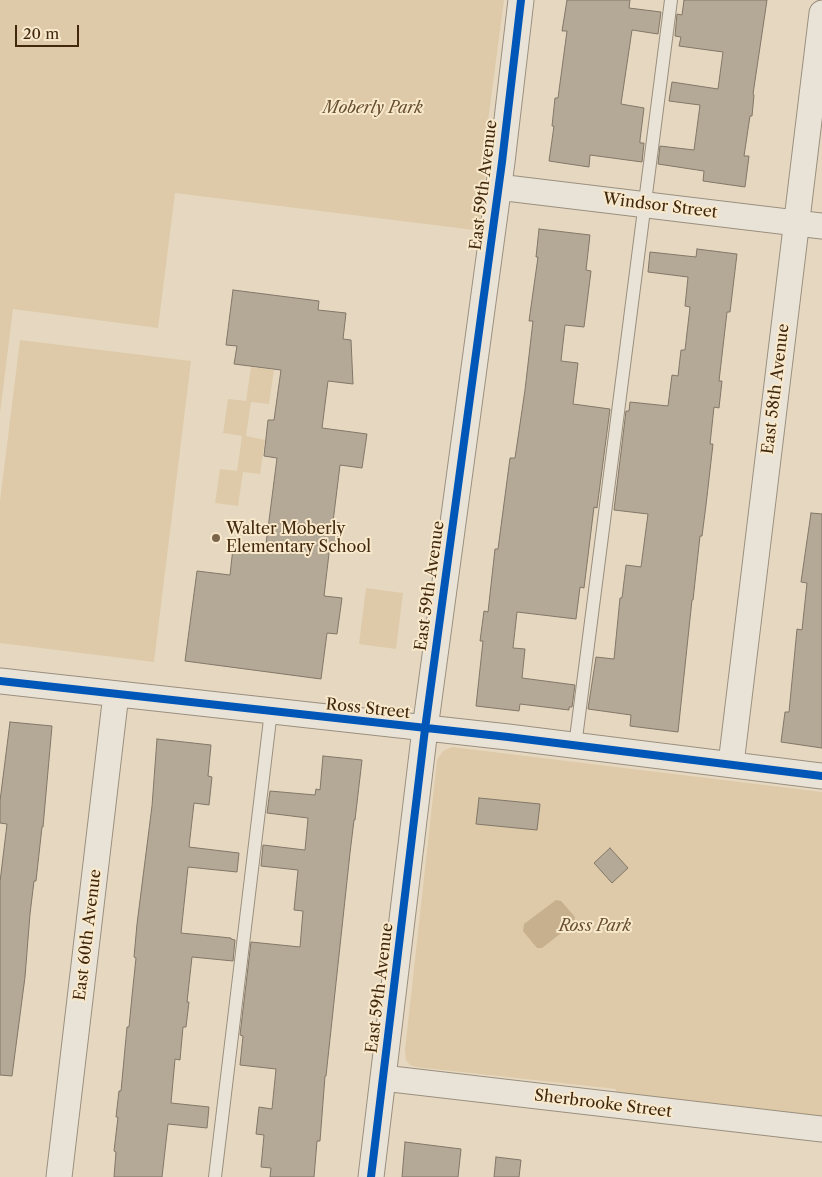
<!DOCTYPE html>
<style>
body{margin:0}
#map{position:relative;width:822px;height:1177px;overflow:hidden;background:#e6d8c0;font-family:"Libre Caslon Text",serif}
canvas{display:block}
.scale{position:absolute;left:15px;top:25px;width:64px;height:22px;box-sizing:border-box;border:2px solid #41280d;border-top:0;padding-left:6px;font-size:15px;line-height:18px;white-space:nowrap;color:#41280d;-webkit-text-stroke:4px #f9e9cc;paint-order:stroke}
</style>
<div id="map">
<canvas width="822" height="1177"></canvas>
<div class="scale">20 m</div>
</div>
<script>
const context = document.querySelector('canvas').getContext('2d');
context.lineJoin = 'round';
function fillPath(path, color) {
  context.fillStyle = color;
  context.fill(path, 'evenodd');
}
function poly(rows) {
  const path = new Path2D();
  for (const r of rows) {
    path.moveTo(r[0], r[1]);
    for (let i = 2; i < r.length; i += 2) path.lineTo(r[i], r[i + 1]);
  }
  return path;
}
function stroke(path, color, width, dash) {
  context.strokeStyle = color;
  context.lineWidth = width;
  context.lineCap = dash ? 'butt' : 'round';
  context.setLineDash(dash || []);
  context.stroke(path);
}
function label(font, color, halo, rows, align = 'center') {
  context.font = font + ' "Libre Caslon Text",serif';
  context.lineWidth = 4;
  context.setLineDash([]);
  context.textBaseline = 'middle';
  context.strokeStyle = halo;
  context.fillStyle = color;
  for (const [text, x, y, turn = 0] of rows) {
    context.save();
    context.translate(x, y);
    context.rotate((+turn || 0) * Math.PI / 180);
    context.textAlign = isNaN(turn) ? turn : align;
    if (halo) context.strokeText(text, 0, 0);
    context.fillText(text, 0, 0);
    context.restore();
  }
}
fillPath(poly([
 [0,0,504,0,486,136,489,142,480,221,474,230,175,193,158,328,13,309,0,414],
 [20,340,191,361,154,662,0,643,0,501],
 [251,367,274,370,269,404,251,402,246,436,265,440,260,474,243,472,238,506,215,503,220,469,237,471,242,436,223,433,228,399,246,401],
 [366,588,403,593,396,649,359,644],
 [452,747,822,792,822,1136,615,1094,616,1089,416,1067,410,1065,406,1060,405,1050,437,760,443,751]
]), '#decaa8');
fillPath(poly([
 [556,900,561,901,575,917,574,923,542,948,537,948,523,931,524,924]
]), '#c6b08e');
const building = poly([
 [567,0,630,0,629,8,661,12,658,34,632,30,621,104,644,108,640,140,640,143,644,143,642,162,590,155,589,167,549,161,554,126,552,126,555,98,558,98,567,31,562,31,567,0],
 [684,0,767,0,753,94,754,95,752,116,750,116,744,156,749,156,745,187,703,181,704,171,658,164,660,146,694,150,700,105,669,101,672,82,718,89,723,52,679,46,681,37,675,36,677,14,682,15,684,0],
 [539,229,590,235,586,270,591,271,584,327,565,325,561,361,578,363,573,404,610,409,597,508,594,507,584,588,580,587,576,619,517,612,513,648,525,649,522,678,575,685,572,707,569,707,569,710,520,704,519,711,476,706,483,641,480,641,484,611,488,612,495,549,498,549,510,458,515,458,525,390,533,321,529,321,538,257,536,257,539,229],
 [697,249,737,254,730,312,727,312,719,381,722,381,719,408,714,407,710,444,713,444,706,505,702,536,700,536,693,600,692,600,678,732,630,726,631,715,588,709,596,657,614,659,620,598,622,598,626,565,641,567,648,514,614,510,626,411,629,411,630,402,668,406,672,375,678,376,681,350,685,350,690,307,685,306,688,277,648,272,650,252,696,257,697,249],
 [233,290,319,301,318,310,346,313,343,339,351,340,353,384,328,381,322,428,367,434,362,468,340,465,333,522,340,523,337,546,330,545,324,596,342,598,337,634,327,633,321,679,185,661,197,571,230,575,233,548,265,552,277,458,264,456,268,420,274,420,281,370,234,364,237,346,226,345,233,290],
 [811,513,822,514,822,748,781,742,785,712,789,712,797,629,802,630,807,583,801,582,811,513],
 [10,722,52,726,43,827,42,827,36,881,34,881,30,914,25,977,12,1076,0,1075,0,882,7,824,0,823,0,801,10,722],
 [157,739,211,745,208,776,212,777,209,805,194,803,189,847,239,853,237,872,188,867,181,933,231,938,231,939,235,940,233,961,192,957,187,1002,189,1002,186,1027,183,1027,180,1060,175,1059,171,1103,209,1107,207,1128,168,1124,162,1177,114,1177,116,1152,114,1151,118,1117,116,1117,119,1091,121,1091,127,1027,129,1027,132,996,136,958,134,957,137,924,152,806,157,739],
 [323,756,362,760,355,820,354,820,350,853,326,1076,325,1076,320,1141,317,1141,314,1177,270,1177,271,1168,261,1167,264,1135,256,1134,259,1107,272,1109,276,1069,240,1065,243,1036,240,1035,251,942,300,947,303,911,294,910,298,870,261,866,263,845,305,850,308,818,267,813,270,791,315,795,316,789,320,790,323,756],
 [479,798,540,804,537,830,476,824,479,798],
 [610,848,628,868,612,883,594,863,610,848],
 [405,1142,461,1149,458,1177,402,1177,405,1142],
 [496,1157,521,1160,519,1177,494,1177,496,1157]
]);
fillPath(building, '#b4a997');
stroke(building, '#827767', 1);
const service = poly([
 [575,746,671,0],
 [215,1177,271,711]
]);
const minor = poly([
 [498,187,822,226],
 [0,681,508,737,822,776],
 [731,764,822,13],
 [383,1078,822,1129],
 [59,1177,116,694],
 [371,1177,425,729,502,162,521,0]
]);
stroke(service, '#9a8f7e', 14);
stroke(minor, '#9a8f7e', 27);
stroke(service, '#e9e3d7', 12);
stroke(minor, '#e9e3d7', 25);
stroke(poly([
 [0,681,508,737,822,776],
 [371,1177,425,729,502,162,521,0]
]), '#0057b8', 8);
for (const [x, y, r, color] of [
 [216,538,5,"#7b664c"]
]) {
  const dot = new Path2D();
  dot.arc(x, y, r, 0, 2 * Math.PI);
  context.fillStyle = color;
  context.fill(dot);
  stroke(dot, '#f9e9cc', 2);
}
label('italic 16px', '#664e2f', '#f9e9cc', [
 ["Moberly Park",373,108],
 ["Ross Park",595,926]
]);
label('16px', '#41280d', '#f9e9cc', [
 ["East 59th Avenue",484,185,-83],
 ["Windsor Street",660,206,7],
 ["East 58th Avenue",776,389,-83],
 ["East 59th Avenue",430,586,-82],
 ["Ross Street",368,709,6],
 ["East 60th Avenue",88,935,-83],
 ["East 59th Avenue",380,988,-83],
 ["Sherbrooke Street",603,1104,7]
]);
label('16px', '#41280d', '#f9e9cc', [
 ["Walter Moberly",226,529],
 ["Elementary School",226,547]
], 'left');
</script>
